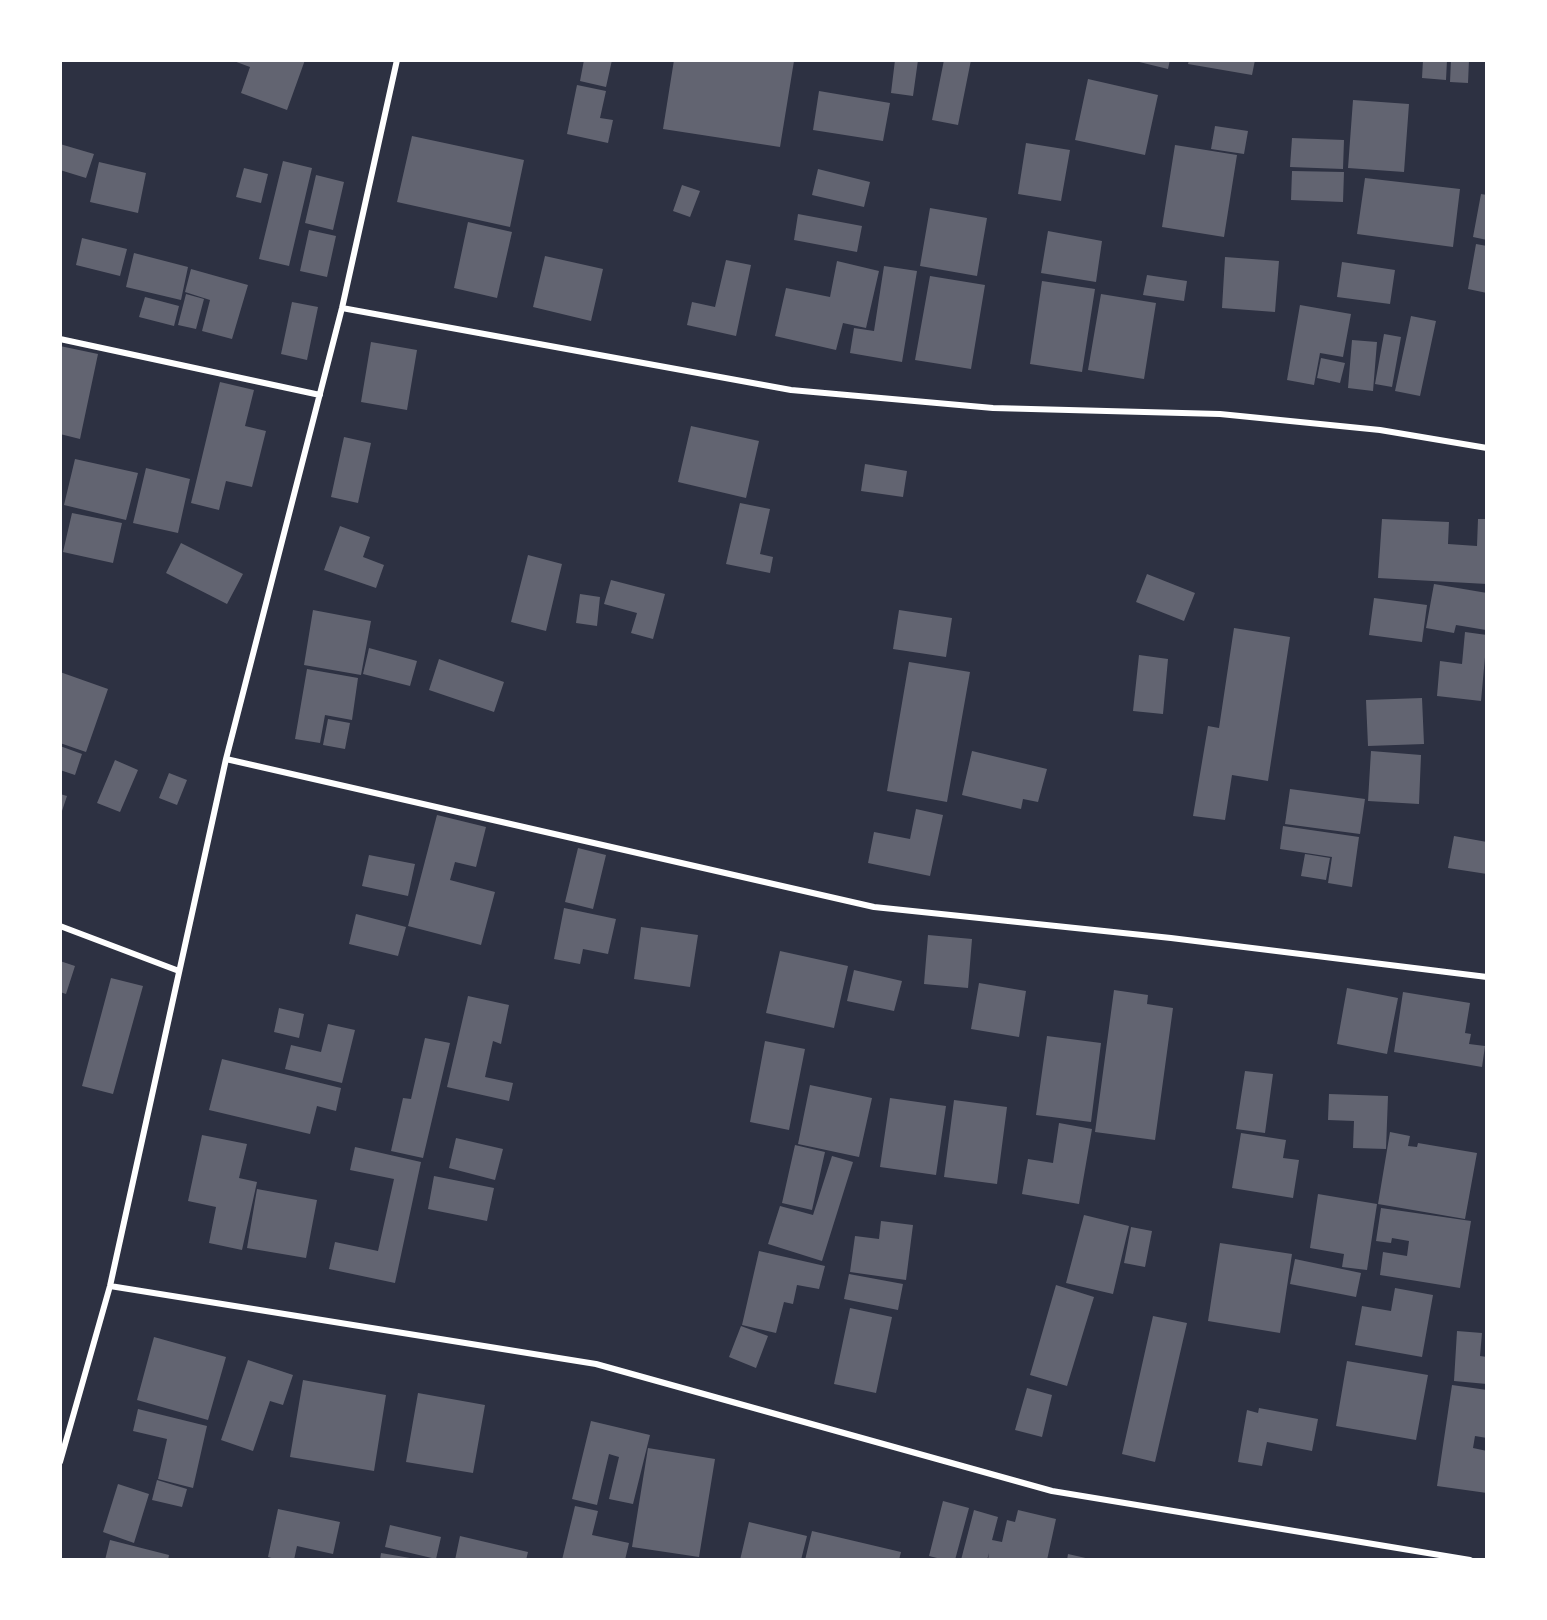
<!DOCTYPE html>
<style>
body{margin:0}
#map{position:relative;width:1547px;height:1620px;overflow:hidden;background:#2d3142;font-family:"Fira Sans",sans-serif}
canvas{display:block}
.frame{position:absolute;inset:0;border:62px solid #fff;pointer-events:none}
</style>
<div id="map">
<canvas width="1547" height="1620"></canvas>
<div class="frame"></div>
</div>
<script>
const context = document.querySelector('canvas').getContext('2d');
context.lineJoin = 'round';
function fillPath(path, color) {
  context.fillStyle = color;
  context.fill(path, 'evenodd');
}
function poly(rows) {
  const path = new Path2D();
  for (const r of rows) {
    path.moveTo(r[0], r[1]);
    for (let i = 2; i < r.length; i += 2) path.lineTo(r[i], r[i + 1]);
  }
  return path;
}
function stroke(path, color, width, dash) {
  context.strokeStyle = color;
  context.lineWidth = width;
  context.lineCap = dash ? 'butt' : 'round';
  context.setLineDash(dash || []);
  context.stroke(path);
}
fillPath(poly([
 [231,60,305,60,287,110,241,93,250,67],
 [584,60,612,60,606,87,580,81],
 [674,60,794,61,780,147,663,129],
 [895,60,918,60,913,96,891,93],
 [944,60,971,60,958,125,932,120],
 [1131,60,1170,60,1168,69],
 [1189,60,1255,60,1252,75,1188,64],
 [1423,60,1447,60,1446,80,1422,78],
 [1451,60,1469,60,1468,83,1450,82],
 [1088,79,1158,95,1145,155,1075,140],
 [577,85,606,91,600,118,613,120,608,143,567,134],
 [819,91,890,103,883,141,813,130],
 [1353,100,1409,104,1404,172,1348,168],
 [1215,126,1248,131,1244,154,1211,149],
 [412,136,524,160,510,227,397,202],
 [1292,138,1344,140,1343,169,1290,167],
 [1026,143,1070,150,1061,201,1018,194],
 [60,144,94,154,86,178,60,170],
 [1175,145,1237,155,1224,237,1162,227],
 [283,161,312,168,289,266,259,259],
 [99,162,146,173,138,213,90,202],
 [244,168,268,174,261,203,236,197],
 [818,169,870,182,864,207,812,195],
 [1292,171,1344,172,1343,202,1291,200],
 [316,175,344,182,333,230,305,223],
 [1365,178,1460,189,1453,247,1357,234],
 [682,185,700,191,690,217,673,211],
 [1481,194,1487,195,1487,240,1473,237],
 [930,208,987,218,977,276,920,266],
 [798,214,862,226,857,252,794,240],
 [468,222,512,232,497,298,454,288],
 [309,230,336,236,327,277,300,271],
 [1048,231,1102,241,1096,282,1041,273],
 [82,238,127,249,120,276,76,265],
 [1476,244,1487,246,1487,293,1468,289],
 [134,253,188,267,181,300,126,287],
 [545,256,603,269,591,321,533,307],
 [1225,257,1279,261,1275,312,1222,308],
 [726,260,751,265,736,336,687,325,692,302,715,307],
 [837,261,879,271,866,328,843,323,836,350,775,336,786,288,830,297],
 [1342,262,1395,270,1390,304,1337,297],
 [884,266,917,271,902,362,850,353,854,328,874,331],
 [191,269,248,285,232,339,202,331,210,300,185,292],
 [1147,275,1187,281,1184,301,1143,295],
 [930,276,985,285,971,369,915,360],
 [1042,281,1095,289,1082,372,1030,364],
 [186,294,204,299,196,329,178,325],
 [1101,294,1156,303,1144,379,1088,370],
 [145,297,179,306,174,326,139,317],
 [292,302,318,307,307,360,281,354],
 [1300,305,1351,314,1343,357,1320,353,1314,385,1287,380],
 [1411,316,1436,321,1420,396,1395,391],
 [1384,334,1401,337,1392,387,1375,384],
 [1352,340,1377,342,1373,391,1348,388],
 [371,342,417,350,407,410,361,402],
 [60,346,98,354,80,439,60,434],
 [1321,358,1345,363,1340,383,1317,378],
 [220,382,254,390,245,426,266,431,252,487,226,481,219,510,191,503],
 [691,426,759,441,746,498,678,482],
 [344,437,371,443,358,503,331,497],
 [75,459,138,473,126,520,64,505],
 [865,464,907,471,903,497,861,491],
 [146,468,190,479,178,533,133,523],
 [740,503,770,509,760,554,773,557,770,573,726,564],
 [72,513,122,523,113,563,63,552],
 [1382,519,1449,522,1448,544,1477,546,1478,519,1487,519,1487,584,1378,578],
 [340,526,370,537,363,557,384,565,376,588,324,570],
 [181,543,243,574,227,604,166,573],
 [528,555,562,564,546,631,511,622],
 [1147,574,1195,593,1184,621,1136,602],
 [611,580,665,594,653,639,631,633,637,613,604,604],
 [1434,584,1487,593,1486,630,1456,625,1454,633,1426,628],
 [580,594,600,597,597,626,576,623],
 [1374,598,1427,605,1422,642,1369,635],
 [313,610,371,621,361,675,304,665],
 [899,610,952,618,946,657,893,649],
 [1234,628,1290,637,1268,781,1232,775,1225,820,1193,816,1208,726,1219,728],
 [1465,632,1487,635,1481,701,1437,696,1440,661,1462,664],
 [369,648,417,661,410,686,363,674],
 [1139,655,1168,659,1163,714,1133,711],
 [439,659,504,682,494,712,429,690],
 [909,662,970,672,947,802,887,791],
 [307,669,358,678,352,720,325,715,320,743,295,739],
 [60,672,108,689,86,752,60,743],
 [1422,698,1424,744,1368,746,1366,700],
 [328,719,350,723,345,749,323,745],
 [60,746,82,754,75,775,60,770],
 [972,751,1047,769,1038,802,1023,799,1021,809,962,795],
 [1371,751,1421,755,1419,804,1368,801],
 [115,760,138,770,120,812,97,803],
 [169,773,187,780,177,805,159,798],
 [1290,789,1365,799,1360,834,1285,824],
 [60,794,67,796,60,817],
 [916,809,943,815,930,876,868,863,874,832,910,839],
 [437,815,486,827,476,867,455,862,450,880,495,892,481,945,408,926],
 [1283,826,1359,837,1352,887,1328,883,1332,857,1280,849],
 [1454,836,1487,842,1487,874,1448,868],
 [578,848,606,855,593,909,565,902],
 [1305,854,1330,858,1326,880,1301,876],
 [369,855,415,864,408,896,362,886],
 [564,908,616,919,608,954,583,949,580,964,554,959],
 [356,914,406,927,398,956,349,944],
 [641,927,698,935,690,987,634,979],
 [928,935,972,939,968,988,924,984],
 [780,951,848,966,834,1028,766,1013],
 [60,961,75,966,66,994,60,992],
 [854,970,902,981,894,1011,847,1001],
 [111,978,143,986,113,1094,82,1086],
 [979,983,1026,991,1019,1037,971,1029],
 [1347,988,1398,998,1387,1054,1337,1044],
 [1114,990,1148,995,1147,1004,1173,1008,1155,1140,1095,1132],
 [1403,992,1470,1003,1465,1033,1471,1034,1469,1044,1485,1046,1482,1067,1394,1052],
 [468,996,509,1005,501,1044,493,1041,485,1077,513,1083,509,1101,447,1087],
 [279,1008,304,1014,299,1038,274,1032],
 [328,1024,355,1030,342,1083,285,1069,291,1045,321,1052],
 [1047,1036,1101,1043,1091,1122,1036,1115],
 [425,1038,450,1043,423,1158,391,1151,403,1098,411,1099],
 [765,1041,805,1049,789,1130,750,1122],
 [222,1059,341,1088,336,1111,317,1106,310,1134,209,1110],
 [1245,1071,1273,1074,1265,1133,1236,1129],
 [810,1085,872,1098,859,1157,798,1144],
 [1329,1094,1388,1096,1386,1149,1353,1148,1354,1121,1328,1120],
 [890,1098,946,1106,936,1175,880,1167],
 [954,1100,1007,1107,997,1184,944,1177],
 [1059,1123,1092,1129,1079,1204,1022,1194,1028,1159,1053,1163],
 [1390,1132,1410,1136,1408,1146,1417,1147,1418,1143,1477,1153,1465,1219,1378,1204],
 [1241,1133,1286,1140,1283,1158,1299,1160,1293,1198,1232,1188],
 [202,1135,247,1144,239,1178,257,1182,242,1250,209,1243,216,1207,188,1201],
 [456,1138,503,1149,495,1180,449,1168],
 [795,1145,825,1152,812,1210,782,1203],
 [355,1147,421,1162,395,1283,329,1269,335,1242,378,1251,394,1179,350,1170],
 [832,1156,853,1162,822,1261,768,1244,780,1206,813,1215],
 [434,1176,494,1188,487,1221,428,1209],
 [257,1189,317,1200,306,1258,247,1248],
 [1318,1194,1377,1204,1367,1270,1342,1267,1344,1254,1310,1248],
 [1381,1208,1471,1221,1460,1288,1380,1275,1383,1252,1407,1256,1409,1241,1392,1238,1391,1243,1376,1241],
 [1084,1215,1129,1226,1113,1294,1066,1283],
 [881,1221,913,1225,906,1280,850,1272,855,1236,879,1239],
 [1131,1227,1152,1231,1145,1267,1124,1263],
 [1220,1243,1292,1254,1280,1333,1208,1321],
 [759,1251,825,1266,819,1289,797,1285,793,1304,784,1302,776,1333,742,1325],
 [1295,1259,1361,1273,1356,1297,1290,1284],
 [849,1274,903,1284,898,1310,844,1299],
 [1056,1285,1094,1297,1067,1386,1030,1375],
 [1395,1288,1433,1295,1422,1357,1355,1345,1362,1306,1391,1311],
 [850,1308,892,1317,876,1393,834,1384],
 [1153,1316,1187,1323,1155,1462,1122,1454],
 [741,1326,768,1336,756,1368,729,1357],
 [1457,1331,1482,1333,1480,1356,1487,1357,1487,1384,1454,1381],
 [154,1337,226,1357,208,1420,137,1400],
 [248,1360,293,1375,283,1405,270,1401,253,1451,221,1440],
 [1347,1361,1428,1375,1416,1440,1336,1426],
 [303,1380,386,1395,374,1471,290,1457],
 [1452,1385,1487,1390,1487,1438,1475,1436,1473,1448,1487,1451,1487,1493,1437,1486],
 [1027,1388,1052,1395,1042,1437,1015,1430],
 [418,1393,485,1405,473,1473,406,1462],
 [1259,1408,1318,1419,1312,1451,1267,1442,1262,1466,1238,1462,1247,1410,1258,1413],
 [138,1409,207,1426,193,1488,158,1479,167,1439,133,1431],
 [591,1421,650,1435,633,1504,609,1499,619,1457,609,1454,597,1505,572,1499],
 [648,1448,715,1459,699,1557,632,1547],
 [157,1480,187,1489,182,1507,152,1500],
 [118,1484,149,1494,134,1543,103,1532],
 [943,1501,969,1508,955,1560,945,1560,929,1556],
 [575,1506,598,1511,592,1535,629,1543,625,1560,562,1560],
 [278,1509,340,1522,333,1554,297,1546,294,1560,278,1560,268,1557],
 [974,1510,998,1517,992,1540,1002,1542,1007,1520,1015,1522,1018,1510,1056,1519,1047,1560,988,1560,989,1553,987,1560,961,1560],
 [749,1522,807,1536,801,1560,740,1560],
 [390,1525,441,1537,436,1559,385,1547],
 [812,1531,901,1552,899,1560,805,1560],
 [460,1536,528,1552,526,1560,455,1560],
 [110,1540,169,1555,168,1560,105,1560],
 [381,1553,416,1559,416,1560,380,1560],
 [1068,1554,1090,1559,1090,1560,1067,1560]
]), '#626471');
stroke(poly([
 [342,308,791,390,993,408,1220,414,1380,430,1487,448],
 [60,339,320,395],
 [226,759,874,907,1171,938,1487,977],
 [60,926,179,971],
 [110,1286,596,1364,1052,1491,1470,1560],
 [60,1462,110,1286,226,759,342,308,397,60]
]), '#fff', 6);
</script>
